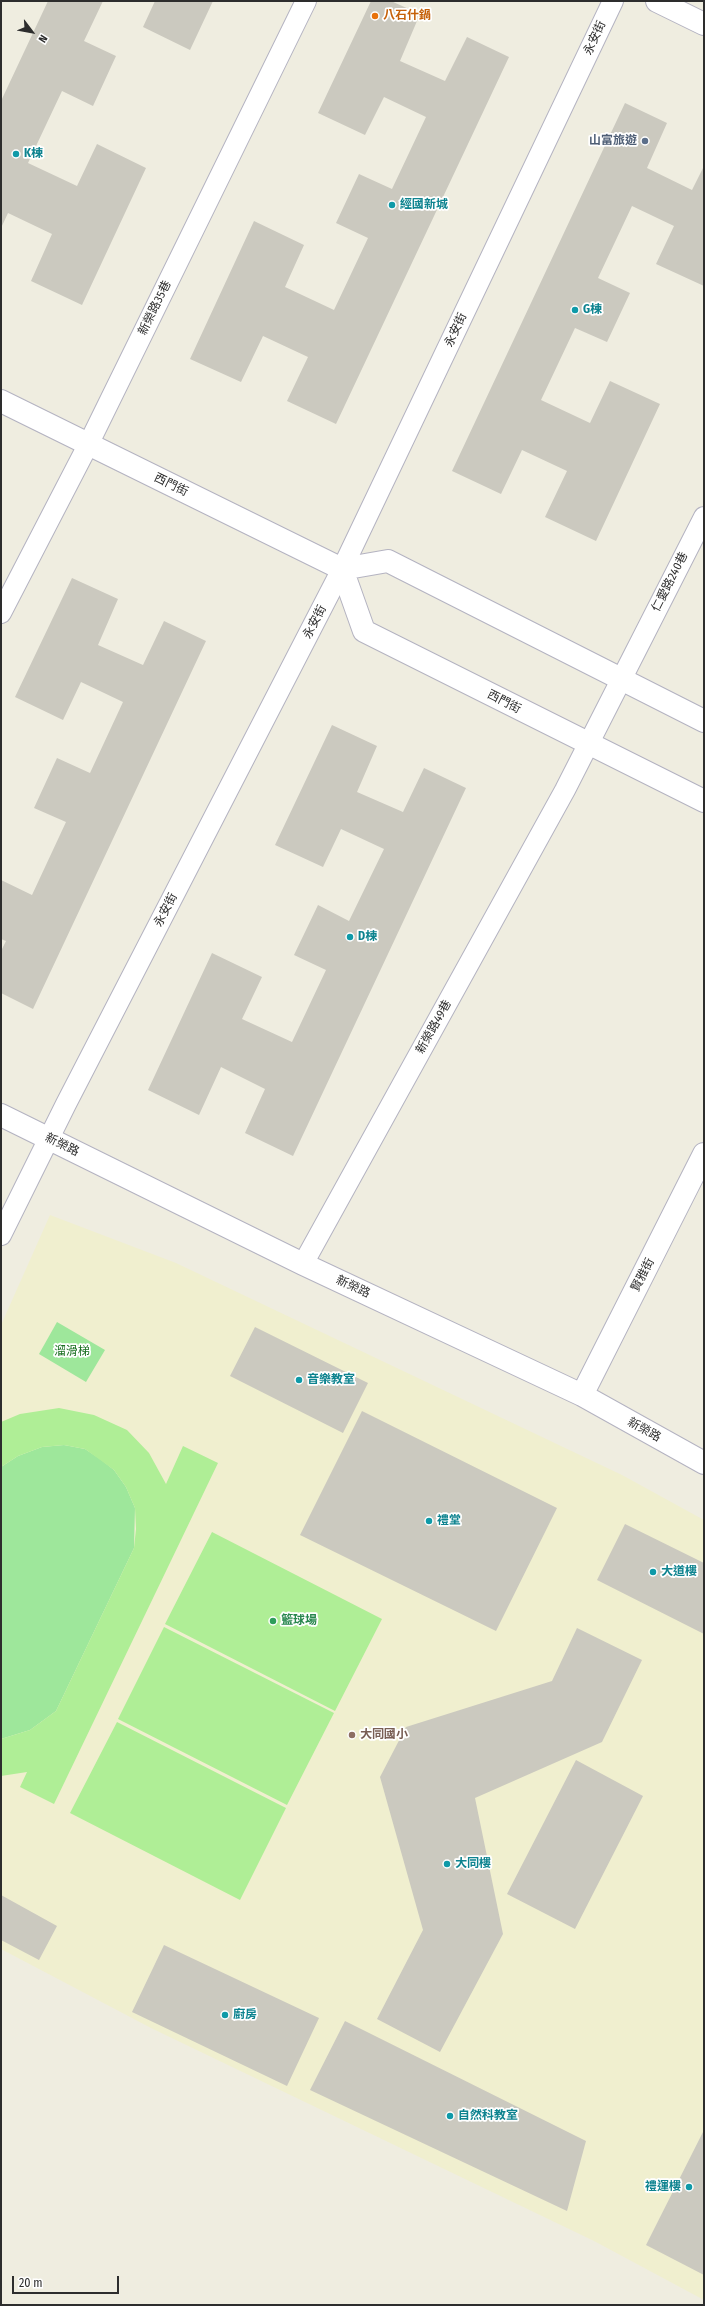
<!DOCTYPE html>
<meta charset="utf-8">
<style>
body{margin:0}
#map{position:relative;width:705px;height:2306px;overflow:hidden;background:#efede0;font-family:"Fira Sans Condensed",sans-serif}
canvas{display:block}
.frame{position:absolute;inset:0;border:2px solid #2d2d2d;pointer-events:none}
.north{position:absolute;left:12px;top:12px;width:40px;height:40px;-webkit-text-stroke:3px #fff;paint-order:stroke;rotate:122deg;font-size:11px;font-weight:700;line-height:16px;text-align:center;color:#2d2d2d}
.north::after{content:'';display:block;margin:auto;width:14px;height:18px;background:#2d2d2d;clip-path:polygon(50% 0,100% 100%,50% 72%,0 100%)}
.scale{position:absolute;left:12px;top:2276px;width:107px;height:18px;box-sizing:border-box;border:2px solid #2d2d2d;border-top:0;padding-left:5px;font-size:12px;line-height:14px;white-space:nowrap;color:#2d2d2d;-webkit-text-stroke:3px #fff;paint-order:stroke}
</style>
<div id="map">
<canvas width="705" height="2306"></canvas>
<div class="frame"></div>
<div class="north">N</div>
<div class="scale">20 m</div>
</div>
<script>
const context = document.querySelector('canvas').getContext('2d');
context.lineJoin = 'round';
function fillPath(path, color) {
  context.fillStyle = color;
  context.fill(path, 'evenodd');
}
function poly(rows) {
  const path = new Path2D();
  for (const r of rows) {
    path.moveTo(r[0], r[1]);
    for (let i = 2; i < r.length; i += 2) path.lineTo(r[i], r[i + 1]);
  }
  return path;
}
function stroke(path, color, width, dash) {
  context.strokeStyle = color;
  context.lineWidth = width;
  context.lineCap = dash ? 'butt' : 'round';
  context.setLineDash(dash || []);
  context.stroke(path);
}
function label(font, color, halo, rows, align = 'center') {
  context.font = font + ' "Fira Sans Condensed","Noto Sans TC",sans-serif';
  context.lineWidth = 3.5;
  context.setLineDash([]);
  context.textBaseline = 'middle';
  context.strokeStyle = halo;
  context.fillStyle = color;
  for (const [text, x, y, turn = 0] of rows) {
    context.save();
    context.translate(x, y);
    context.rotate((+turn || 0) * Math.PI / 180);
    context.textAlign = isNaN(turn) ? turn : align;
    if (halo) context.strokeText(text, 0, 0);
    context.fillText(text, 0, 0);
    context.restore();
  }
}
fillPath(poly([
 [50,1215,176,1263,622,1475,704,1520,704,2300,594,2241,151,2028,1,1949,1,1325]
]), '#f0efcf');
fillPath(poly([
 [57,1322,105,1350,86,1382,39,1354],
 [64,1445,85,1449,100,1459,114,1470,126,1487,135,1508,134,1548,56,1711,30,1730,1,1739,1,1467,18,1456,42,1447]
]), '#9ee79b');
fillPath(poly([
 [59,1408,94,1415,127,1430,149,1453,166,1484,183,1446,218,1463,54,1804,20,1787,27,1772,1,1776,1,1739,30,1730,56,1711,134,1548,136,1529,135,1508,126,1487,114,1470,85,1449,64,1445,42,1447,18,1456,1,1467,1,1422,20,1414],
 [212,1532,382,1619,335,1711,165,1624],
 [164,1627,334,1713,287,1805,118,1719],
 [117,1722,286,1808,240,1900,70,1813]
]), '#afee96');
fillPath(poly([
 [48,1,103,1,84,41,116,56,93,106,62,91,28,163,77,186,97,144,146,168,82,305,31,281,52,234,8,213,1,228,1,101],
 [155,1,213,1,190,50,143,27],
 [371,1,391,1,420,14,400,61,445,81,467,37,509,57,336,424,287,401,308,357,263,336,241,382,190,359,254,221,304,245,285,287,334,310,368,238,336,223,359,174,392,189,426,117,384,97,365,135,318,113],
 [625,103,667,123,647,168,692,190,704,166,704,286,656,264,674,226,632,206,598,278,630,293,607,342,575,328,541,400,590,423,610,381,660,404,596,541,545,517,567,471,522,450,501,494,452,471],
 [72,578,118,599,98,645,143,665,164,621,206,641,33,1009,1,993,1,951,6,941,1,939,1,880,32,895,66,822,34,808,57,758,90,773,123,702,81,682,63,720,15,697],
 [332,725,377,746,357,792,403,812,424,768,466,788,293,1156,245,1133,265,1089,221,1067,199,1115,148,1090,212,953,262,977,242,1019,292,1042,326,970,294,955,318,905,349,921,384,849,341,829,323,867,275,845],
 [255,1327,368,1383,343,1433,230,1376],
 [362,1411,557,1508,496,1631,300,1535],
 [625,1524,704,1563,704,1634,597,1580],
 [577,1628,642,1660,602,1742,475,1798,503,1934,440,2052,377,2019,423,1930,380,1777,406,1727,552,1681],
 [576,1760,643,1796,575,1929,507,1894],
 [1,1895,57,1926,39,1960,1,1940],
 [164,1945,319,2018,287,2086,132,2012],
 [345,2021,586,2141,567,2211,310,2090],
 [704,2130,704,2275,646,2245]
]), '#cbc9bf');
const service = poly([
 [1,613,88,445,306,1],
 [1,1235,66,1104,342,569,613,1],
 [303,1264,565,790,704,517]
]);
const minor = poly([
 [657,1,704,24],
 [1,401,342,569,388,561,704,721],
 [342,569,364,631,704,801],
 [1,1115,303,1264,582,1395,704,1463],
 [582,1395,704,1154]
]);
stroke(service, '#b4b3c1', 22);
stroke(minor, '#b4b3c1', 24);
stroke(service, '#fff', 20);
stroke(minor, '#fff', 22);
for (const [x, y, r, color] of [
 [375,16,4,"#e8710a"],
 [645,141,4,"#5c6f8a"],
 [16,154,4,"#0f9aa8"],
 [392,205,4,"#0f9aa8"],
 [575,310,4,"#0f9aa8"],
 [350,937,4,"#0f9aa8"],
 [299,1380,4,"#0f9aa8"],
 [429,1521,4,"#0f9aa8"],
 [653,1572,4,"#0f9aa8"],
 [273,1621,4,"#2e9e5b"],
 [352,1735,4,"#8d6e63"],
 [447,1864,4,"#0f9aa8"],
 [225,2015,4,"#0f9aa8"],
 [450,2116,4,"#0f9aa8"],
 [689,2187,4,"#0f9aa8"]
]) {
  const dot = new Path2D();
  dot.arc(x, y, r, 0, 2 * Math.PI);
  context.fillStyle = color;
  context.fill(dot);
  stroke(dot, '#fff', 1.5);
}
label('bold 12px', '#c56008', '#fff', [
 ["八石什鍋",383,16]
], 'left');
label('12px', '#2d2d2d', '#fff', [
 ["永安街",595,38,-65],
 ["新榮路35巷",155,308,-64],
 ["永安街",456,330,-65],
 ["西門街",171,485,26],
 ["仁愛路240巷",670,582,-63],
 ["永安街",315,622,-63],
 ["西門街",504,702,27],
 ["永安街",166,910,-63],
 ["新榮路49巷",434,1027,-61],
 ["新榮路",62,1145,26],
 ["賢雅街",643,1275,-63],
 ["新榮路",353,1287,25],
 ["新榮路",644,1430,29]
]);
label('bold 12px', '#4e5e75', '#fff', [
 ["山富旅遊",637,141]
], 'right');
label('bold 12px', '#0d838f', '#fff', [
 ["K棟",24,154],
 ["經國新城",400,205],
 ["G棟",583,310],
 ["D棟",358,937],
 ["音樂教室",307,1380],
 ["禮堂",437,1521],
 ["大道樓",661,1572],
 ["大同樓",455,1864],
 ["廚房",233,2015],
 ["自然科教室",458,2116],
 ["禮運樓",681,2187,"right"]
], 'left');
label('12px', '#196f20', '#fff', [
 ["溜滑梯",72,1352]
]);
label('bold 12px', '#27864d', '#fff', [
 ["籃球場",281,1621]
], 'left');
label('bold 12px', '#785e54', '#fff', [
 ["大同國小",360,1735]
], 'left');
</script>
